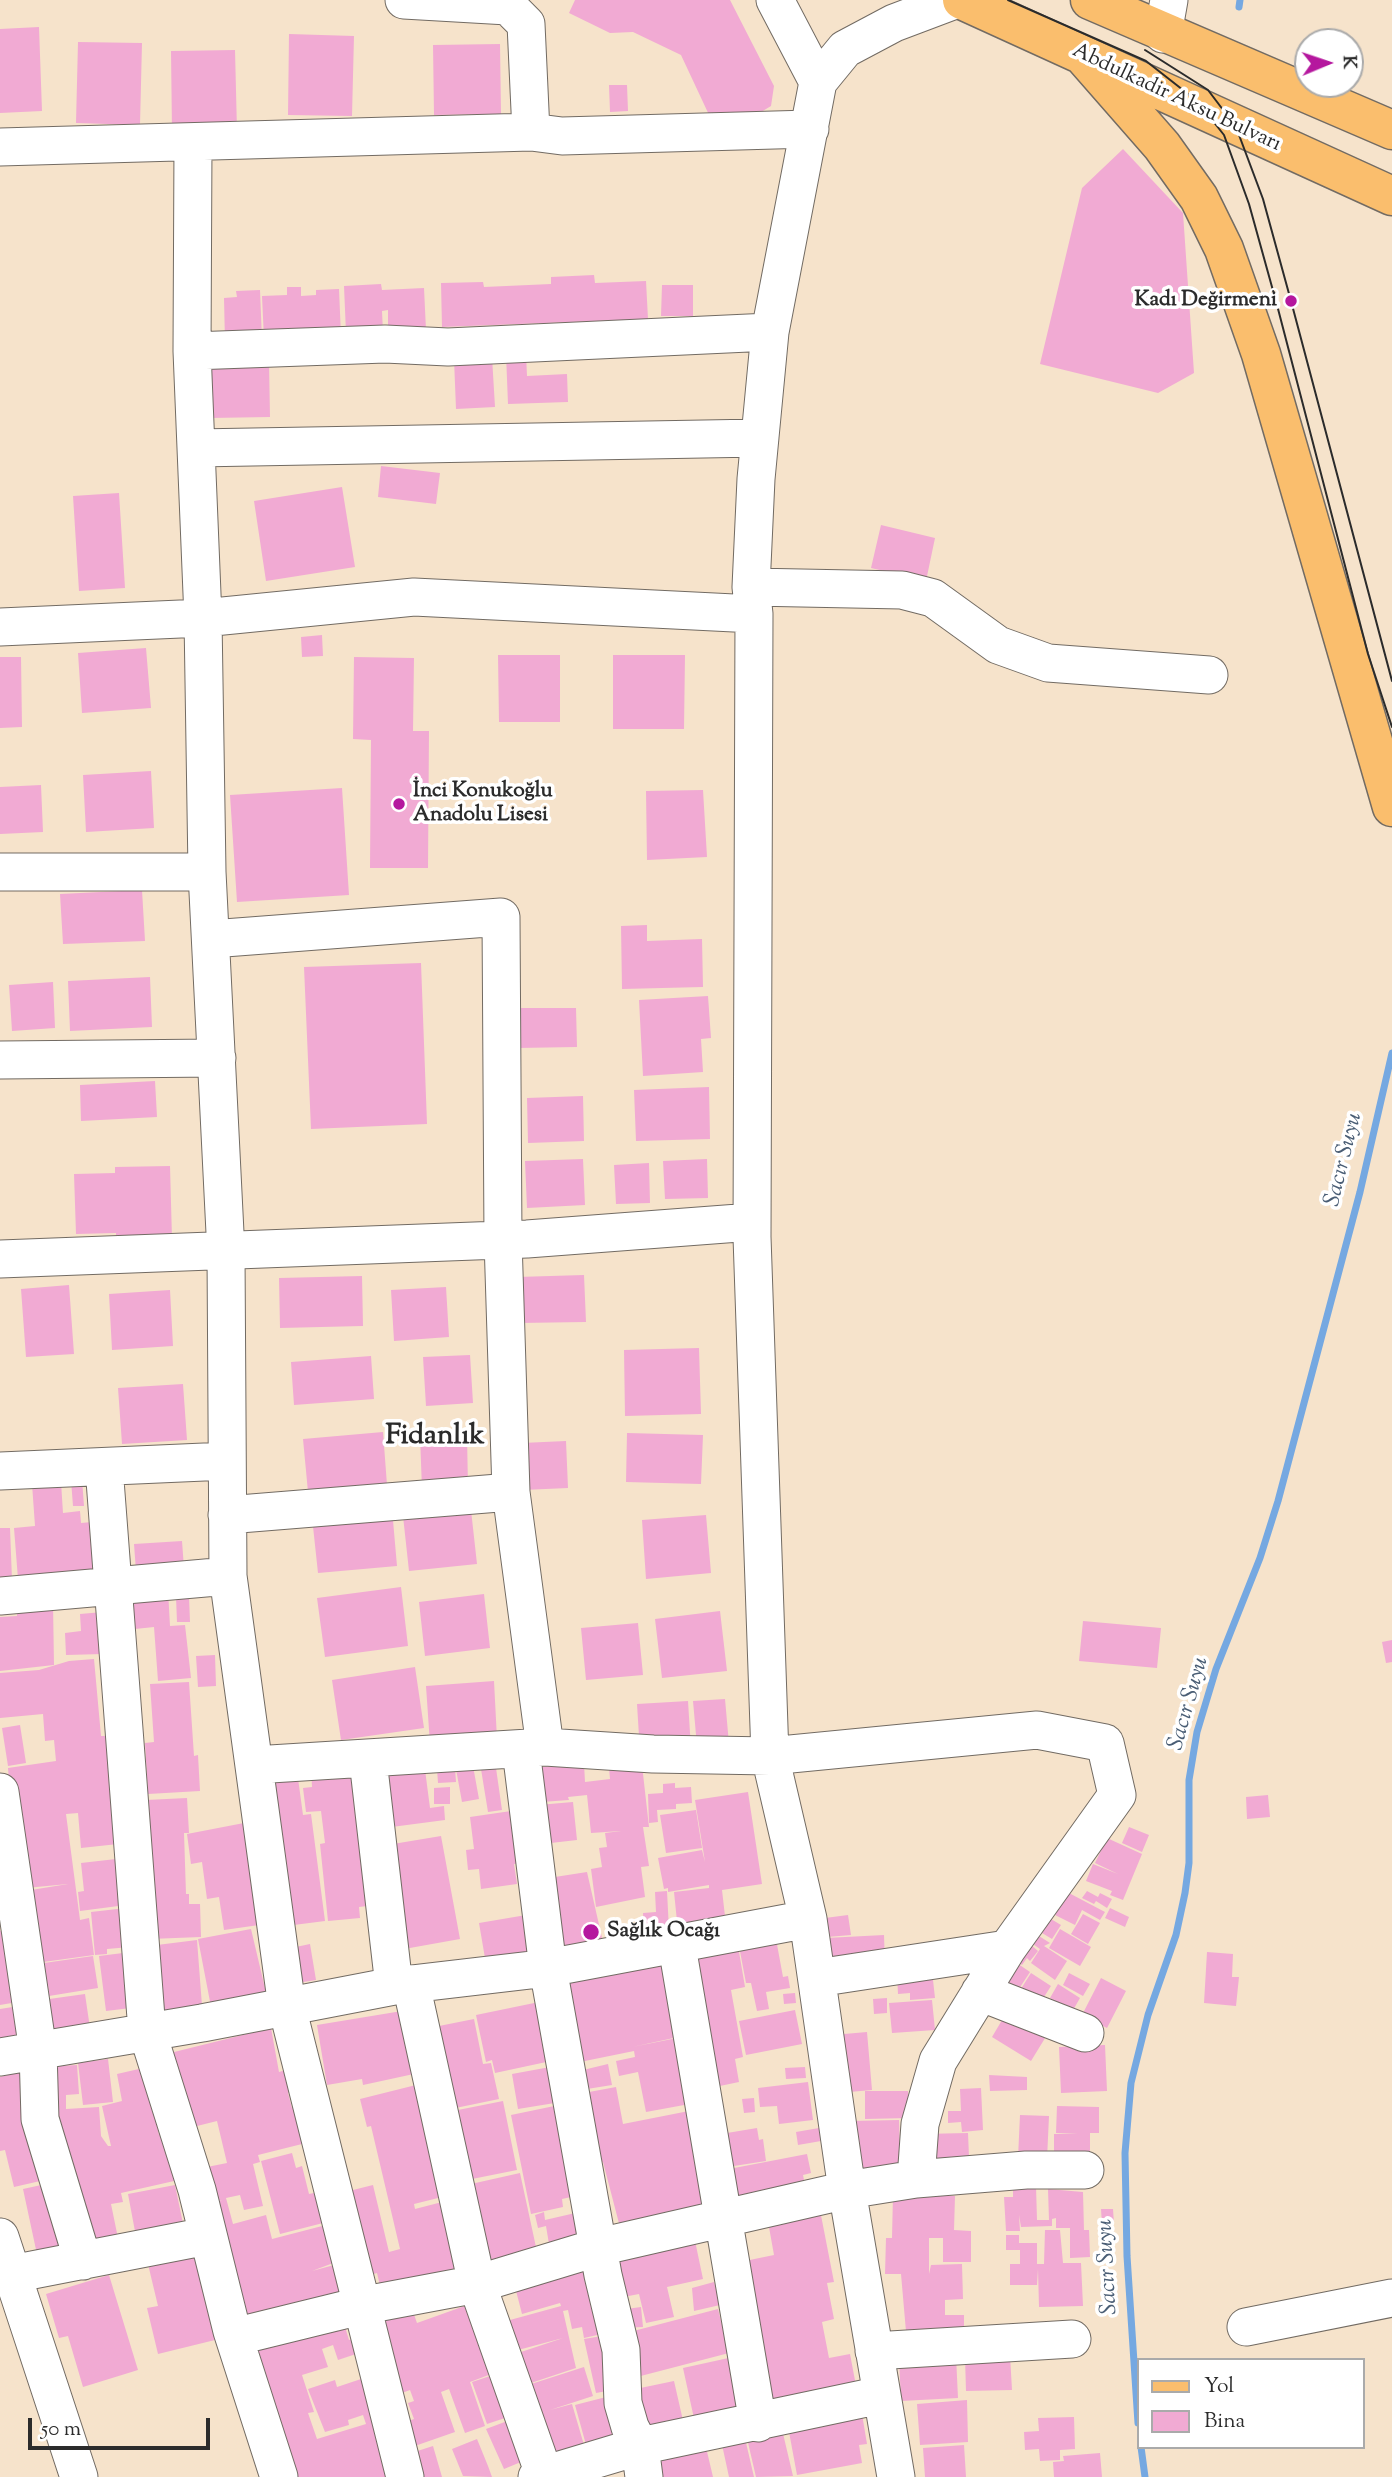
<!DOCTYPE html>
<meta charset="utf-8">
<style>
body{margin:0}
#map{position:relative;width:1392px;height:2477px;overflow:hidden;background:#f6e3cb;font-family:"Sorts Mill Goudy",serif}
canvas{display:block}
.legend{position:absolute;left:1137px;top:2358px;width:228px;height:91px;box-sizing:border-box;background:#fff;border:2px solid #aaa;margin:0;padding:9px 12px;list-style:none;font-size:21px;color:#2b2b2b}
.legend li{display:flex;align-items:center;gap:14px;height:35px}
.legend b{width:35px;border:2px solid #aaa}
.north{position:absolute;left:1294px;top:28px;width:70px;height:70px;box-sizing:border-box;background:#fff;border:2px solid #aaa;border-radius:50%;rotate:88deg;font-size:19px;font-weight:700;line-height:28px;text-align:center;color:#2b2b2b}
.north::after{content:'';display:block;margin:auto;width:24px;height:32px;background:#b5179e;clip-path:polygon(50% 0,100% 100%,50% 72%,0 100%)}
.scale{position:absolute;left:28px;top:2418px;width:182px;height:32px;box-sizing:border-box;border:4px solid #2b2b2b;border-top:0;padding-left:9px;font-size:21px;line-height:24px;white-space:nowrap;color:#2b2b2b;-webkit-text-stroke:5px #fff;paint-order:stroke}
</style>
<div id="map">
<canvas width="1392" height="2477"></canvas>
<ul class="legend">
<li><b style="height:9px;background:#fabe6d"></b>Yol</li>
<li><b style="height:19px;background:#f1aad3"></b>Bina</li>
</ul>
<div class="north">K</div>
<div class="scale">50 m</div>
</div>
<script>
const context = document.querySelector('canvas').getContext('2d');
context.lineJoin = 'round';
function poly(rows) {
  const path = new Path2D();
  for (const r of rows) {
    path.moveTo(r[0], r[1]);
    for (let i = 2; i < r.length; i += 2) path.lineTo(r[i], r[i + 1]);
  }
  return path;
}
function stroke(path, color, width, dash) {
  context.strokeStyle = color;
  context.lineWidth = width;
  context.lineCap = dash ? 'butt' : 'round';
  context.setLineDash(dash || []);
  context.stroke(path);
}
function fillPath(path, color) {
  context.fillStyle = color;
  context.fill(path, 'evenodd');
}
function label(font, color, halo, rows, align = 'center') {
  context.font = font + ' "Sorts Mill Goudy",serif';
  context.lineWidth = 7;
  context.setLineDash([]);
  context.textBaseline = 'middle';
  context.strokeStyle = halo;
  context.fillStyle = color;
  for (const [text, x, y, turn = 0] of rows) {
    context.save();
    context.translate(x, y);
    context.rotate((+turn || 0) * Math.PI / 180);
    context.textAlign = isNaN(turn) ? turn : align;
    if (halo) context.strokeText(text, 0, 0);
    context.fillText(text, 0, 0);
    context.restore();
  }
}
stroke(poly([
 [1239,7,1240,0],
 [1138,2423,1127,2256,1125,2153,1131,2083,1148,2015,1176,1935,1185,1893,1189,1863,1189,1780,1197,1732,1216,1669,1260,1558,1278,1501,1360,1192,1392,1053],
 [1141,2447,1145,2477]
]), '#75a8e1', 7);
fillPath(poly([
 [575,0,730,0,774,86,771,106,756,115,710,117,681,55,633,32,610,33,569,13],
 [39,27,42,111,0,113,0,29],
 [289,34,354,36,352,116,288,115],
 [78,42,142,43,140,125,76,123],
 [500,44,501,114,434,115,433,45],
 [235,50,237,131,172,132,171,51],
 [609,85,627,85,628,111,610,112],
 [1123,149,1183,213,1194,373,1158,393,1040,364,1082,188],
 [594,275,595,283,646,281,648,319,442,327,441,283,483,282,484,287,551,284,551,277],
 [381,284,382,290,424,288,426,330,388,332,388,310,382,311,383,332,346,333,344,286],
 [662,285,693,285,693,316,661,316],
 [287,287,301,287,301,296,316,295,316,290,339,289,341,336,264,339,262,296,287,295],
 [260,290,262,340,225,342,224,298,237,297,236,291],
 [506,354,526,354,527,376,567,374,568,402,508,404],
 [492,357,495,407,456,409,454,359],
 [269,362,270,417,210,418,209,363],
 [381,466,440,473,436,504,378,497],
 [342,487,355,567,266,581,254,501],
 [119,493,125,588,79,591,73,496],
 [881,525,935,538,926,581,871,568],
 [322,635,323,656,302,657,301,637],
 [146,648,151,708,82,713,78,653],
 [498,655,560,655,560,722,499,722],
 [613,655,685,655,684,729,613,729],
 [0,657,21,657,22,727,0,728],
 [354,657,414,658,413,731,429,731,428,868,370,868,371,740,353,739],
 [151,771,154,828,86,832,83,775],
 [41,785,43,832,0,834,0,787],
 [342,788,349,895,237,902,230,795],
 [703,790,707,857,647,860,646,791],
 [142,890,145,941,63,944,60,894],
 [647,925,647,941,702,939,703,987,622,989,621,926],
 [421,963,427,1124,311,1129,304,967],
 [150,977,152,1027,70,1031,68,981],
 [53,982,55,1028,12,1031,9,985],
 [708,996,711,1038,701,1039,703,1072,643,1076,639,1000],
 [517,1008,576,1008,577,1047,517,1048],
 [155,1081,157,1117,81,1121,80,1085],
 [709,1087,710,1139,636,1141,634,1090],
 [583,1096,584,1141,528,1143,527,1098],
 [583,1159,585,1205,527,1208,525,1161],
 [707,1159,708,1198,665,1199,663,1161],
 [649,1163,650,1203,616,1204,614,1165],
 [170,1166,172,1239,116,1241,116,1233,76,1234,74,1174,115,1173,115,1167],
 [584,1275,586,1322,518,1323,517,1277],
 [362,1276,363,1326,280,1328,279,1278],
 [69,1285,74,1354,26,1357,21,1289],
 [446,1287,449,1337,394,1341,391,1290],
 [170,1290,173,1346,112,1350,109,1294],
 [699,1348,701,1414,625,1416,624,1350],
 [470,1355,473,1403,426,1406,423,1357],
 [371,1356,374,1399,294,1405,291,1362],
 [183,1384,187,1440,122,1444,118,1388],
 [383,1432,387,1485,308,1492,303,1439],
 [627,1433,703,1435,701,1484,626,1482],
 [467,1435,468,1488,422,1489,420,1436],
 [566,1441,568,1488,523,1490,522,1443],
 [82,1479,84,1506,73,1506,71,1480],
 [61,1482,63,1513,80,1511,81,1523,92,1522,96,1574,18,1579,14,1528,35,1526,32,1484],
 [392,1509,397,1566,318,1573,312,1517],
 [471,1510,477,1564,409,1571,403,1516],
 [706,1515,711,1573,646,1579,642,1520],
 [0,1528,10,1528,12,1580,0,1581],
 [182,1541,184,1568,136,1571,134,1544],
 [401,1587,408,1646,325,1657,317,1598],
 [168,1590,170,1626,185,1625,191,1678,158,1681,154,1627,135,1629,134,1616,123,1617,121,1593],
 [484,1594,490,1648,425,1656,419,1602],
 [189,1596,190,1622,177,1622,176,1597],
 [53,1604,54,1665,0,1671,0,1617,17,1616,17,1606],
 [720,1611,727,1671,662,1678,655,1619],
 [103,1612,103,1654,66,1655,65,1633,81,1631,80,1614],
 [1083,1621,1161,1628,1157,1668,1079,1661],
 [638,1623,643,1675,586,1680,581,1628],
 [1392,1640,1392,1662,1386,1663,1382,1642],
 [215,1655,216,1686,198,1687,196,1656],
 [94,1659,101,1736,107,1736,118,1844,81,1848,78,1813,66,1814,80,1920,89,1918,94,1955,36,1963,25,1891,68,1884,26,1888,15,1856,8,1768,56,1761,54,1740,45,1741,43,1714,0,1718,0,1673,39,1670,69,1661],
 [415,1667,424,1728,341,1740,332,1680],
 [494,1681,497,1739,430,1744,426,1686],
 [189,1682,194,1756,198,1755,200,1791,148,1794,145,1743,154,1742,150,1684],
 [725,1699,729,1744,697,1746,693,1701],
 [688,1701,691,1749,640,1752,637,1704],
 [20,1725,26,1763,8,1766,2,1728],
 [495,1761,502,1810,488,1812,480,1763],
 [424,1762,430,1808,444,1806,445,1820,384,1828,377,1768],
 [361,1763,375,1905,359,1907,360,1918,328,1921,320,1844,325,1843,321,1811,306,1812,303,1788,312,1787,311,1768],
 [584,1764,585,1782,610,1779,609,1768,642,1765,649,1827,643,1827,649,1866,641,1867,645,1897,596,1907,591,1869,602,1867,599,1848,607,1847,605,1833,621,1831,591,1833,587,1795,568,1797,569,1800,528,1803,526,1768],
 [473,1766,479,1799,462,1802,456,1769],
 [455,1768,456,1782,438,1783,437,1769],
 [297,1771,303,1815,311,1814,325,1921,278,1927,258,1776],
 [675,1783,675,1788,691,1787,692,1803,676,1804,676,1809,657,1810,658,1822,649,1823,648,1794,663,1793,663,1784],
 [450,1787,450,1804,434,1804,434,1788],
 [748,1792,762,1884,722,1890,726,1925,678,1931,674,1892,709,1888,709,1885,668,1892,668,1888,664,1889,658,1858,702,1850,705,1862,695,1800],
 [1268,1795,1270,1817,1247,1819,1246,1797],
 [187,1798,189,1833,184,1833,186,1894,189,1894,189,1904,200,1904,201,1937,150,1939,146,1800],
 [573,1802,577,1840,542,1844,538,1805],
 [696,1810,702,1848,666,1853,660,1815],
 [511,1811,526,1863,514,1864,517,1884,481,1889,479,1869,468,1870,466,1850,474,1849,470,1817],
 [244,1823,259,1925,224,1930,219,1897,207,1899,202,1862,191,1864,187,1834],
 [1129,1827,1149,1835,1142,1852,1122,1843],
 [441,1836,460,1939,393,1951,381,1846],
 [1107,1838,1142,1854,1123,1900,1110,1895,1112,1891,1086,1881,1093,1864,1118,1874,1095,1863],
 [116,1859,126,1905,80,1911,78,1892,84,1891,81,1863],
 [587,1872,605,1951,556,1958,542,1879],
 [667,1891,669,1930,644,1932,643,1913,656,1912,655,1892],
 [1087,1891,1098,1897,1100,1893,1112,1899,1107,1908,1096,1901,1094,1904,1082,1898],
 [1067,1892,1105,1912,1100,1920,1082,1910,1075,1925,1055,1915],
 [126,1908,130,1947,107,1949,107,1954,95,1955,91,1912],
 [1110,1908,1129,1917,1125,1927,1105,1918],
 [538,1913,544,1954,486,1964,479,1923],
 [1083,1914,1100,1923,1088,1944,1071,1934],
 [848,1915,851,1935,827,1937,825,1918],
 [1051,1919,1061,1925,1052,1939,1042,1933],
 [17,1928,29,2000,0,2005,0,1931],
 [251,1929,268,2001,212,2012,198,1939],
 [1060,1929,1091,1947,1080,1966,1049,1948],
 [884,1935,885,1965,828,1968,826,1938],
 [1039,1936,1050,1943,1044,1946,1067,1961,1055,1980,1031,1963,1040,1949,1033,1944],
 [776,1939,783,1977,788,1976,790,1988,766,1992,769,2009,757,2011,751,1983,746,1983,739,1946],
 [1024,1939,1038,1951,1030,1961,1027,1958,1022,1965,1011,1956],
 [197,1940,203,2019,151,2025,149,1946],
 [310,1944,316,1980,297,1983,291,1948],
 [738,1946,745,1987,731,1990,743,2057,735,2059,739,2082,715,2087,683,1956],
 [131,1952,139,2007,106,2011,99,1956],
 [1207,1952,1233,1954,1232,1977,1239,1977,1236,2006,1204,2003],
 [93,1956,98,1988,49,1996,48,1985,40,1986,37,1964],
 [1008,1957,1030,1972,1013,1998,991,1982],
 [661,1964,665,1985,670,1984,683,2036,632,2047,682,2037,695,2103,646,2112,638,2072,619,2076,616,2061,635,2057,634,2051,575,2063,560,1983],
 [932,1971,935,1998,910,2000,910,1993,898,1994,897,1974],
 [1031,1973,1051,1986,1037,2008,1017,1995],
 [1069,1973,1090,1984,1083,1996,1063,1985],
 [1101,1978,1126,1991,1107,2028,1082,2015],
 [1058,1984,1080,1998,1072,2012,1050,1998],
 [795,1993,796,2003,784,2004,783,1994],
 [85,1994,91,2035,41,2043,35,2001],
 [887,1998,887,2013,874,2014,873,1999],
 [932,2000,935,2030,892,2033,889,2003],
 [539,2002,551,2061,495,2073,492,2060,486,2062,476,2015],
 [19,2006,25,2045,0,2049,0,2009],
 [414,2009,423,2072,363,2085,362,2079,327,2085,317,2025],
 [795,2010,802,2044,746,2055,739,2021],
 [1005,2015,1050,2030,1031,2061,992,2037],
 [474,2019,483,2064,491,2063,499,2099,441,2111,424,2029],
 [271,2028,279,2072,289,2069,294,2091,288,2093,292,2108,301,2106,310,2142,258,2155,260,2162,253,2164,263,2206,244,2210,240,2195,226,2198,233,2224,266,2215,272,2239,326,2225,336,2262,312,2271,334,2265,344,2303,239,2331,208,2204,222,2200,211,2202,207,2167,227,2163,217,2121,193,2127,166,2054],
 [867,2032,872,2090,838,2093,833,2035],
 [1105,2045,1107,2091,1061,2093,1059,2047],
 [108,2059,113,2102,83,2105,78,2063],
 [608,2064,612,2085,587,2089,583,2070],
 [77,2065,79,2094,66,2095,66,2109,99,2107,101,2136,108,2146,111,2146,102,2106,122,2101,117,2074,152,2066,151,2095,159,2135,162,2134,183,2179,121,2193,123,2202,111,2204,119,2243,85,2251,41,2067],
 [561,2065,567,2101,518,2109,512,2074],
 [805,2067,806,2078,786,2079,785,2068],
 [24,2071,28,2108,21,2110,29,2144,49,2179,14,2187,5,2150,0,2151,0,2077],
 [989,2075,1027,2077,1027,2090,990,2091],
 [808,2082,813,2120,779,2124,777,2106,760,2107,758,2088],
 [416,2085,442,2197,414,2204,415,2209,446,2201,464,2275,382,2294,377,2273,367,2276,341,2193,373,2185,389,2252,400,2249,371,2126,367,2127,360,2099],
 [616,2087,623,2124,694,2110,707,2214,621,2231,603,2162,599,2163,573,2095],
 [981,2088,983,2130,962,2132,961,2122,948,2123,948,2111,961,2111,960,2089],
 [865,2091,908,2091,909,2118,865,2119],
 [754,2098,755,2112,744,2113,742,2099],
 [503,2101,517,2170,462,2181,448,2112],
 [564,2104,580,2195,562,2199,563,2207,531,2214,511,2115],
 [1057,2106,1099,2107,1099,2133,1090,2133,1090,2157,1054,2157,1054,2134,1078,2134,1056,2133],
 [1020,2115,1049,2116,1047,2159,1018,2158],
 [899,2120,901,2178,858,2180,850,2121],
 [757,2128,759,2140,763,2139,766,2161,721,2168,715,2135],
 [819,2128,821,2141,798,2145,796,2132],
 [968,2133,969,2157,924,2170,922,2134],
 [292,2153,296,2168,302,2166,309,2194,319,2192,327,2222,280,2234,261,2161],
 [807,2154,811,2173,803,2175,806,2190,737,2211,729,2169],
 [520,2173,539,2261,480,2274,471,2184],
 [55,2182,70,2252,38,2259,23,2189],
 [175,2185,185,2233,137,2242,128,2194],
 [1013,2186,1036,2186,1037,2220,1049,2220,1048,2189,1083,2192,1084,2230,1089,2230,1090,2257,1070,2258,1070,2228,1056,2228,1056,2218,1052,2219,1052,2226,1021,2227,1019,2215,1020,2231,1006,2231,1004,2197,1013,2197],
 [893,2195,955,2196,954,2230,971,2231,971,2262,943,2262,943,2238,929,2238,929,2274,931,2265,962,2264,963,2299,945,2300,945,2315,964,2315,964,2341,907,2343,901,2274,885,2274,886,2238,892,2238],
 [819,2205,834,2282,827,2283,834,2319,822,2322,829,2358,850,2354,857,2391,774,2408,735,2263,774,2255,767,2216],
 [1101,2209,1113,2209,1114,2224,1102,2225],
 [584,2211,590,2240,550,2250,546,2226,538,2228,535,2215,544,2212,545,2220],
 [1101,2226,1111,2226,1112,2243,1101,2244],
 [1045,2230,1060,2230,1063,2263,1081,2263,1083,2306,1039,2307,1038,2269,1037,2285,1010,2285,1010,2264,1020,2264,1020,2250,1006,2250,1006,2235,1019,2235,1019,2243,1037,2243,1037,2264,1044,2264],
 [694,2236,703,2279,667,2287,674,2317,646,2323,639,2294,613,2299,604,2256],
 [197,2248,215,2340,158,2354,147,2308,158,2306,147,2260],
 [586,2260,606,2333,584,2338,582,2327,572,2329,568,2310,563,2311,576,2368,522,2386,512,2355,563,2338,518,2350,510,2320,561,2306,560,2303,522,2314,513,2279],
 [109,2275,138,2370,83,2387,68,2336,59,2338,46,2294],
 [714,2282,720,2305,694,2311,692,2288],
 [473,2303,502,2370,470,2382,485,2426,465,2433,449,2389,441,2392,455,2432,409,2448,400,2424,414,2419,408,2403,414,2401,410,2390,402,2393,408,2409,394,2413,373,2319,411,2306,417,2323],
 [641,2307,643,2327,621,2328,619,2310],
 [718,2309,729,2353,633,2378,622,2334],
 [343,2320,349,2340,361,2337,365,2351,338,2360,333,2345,322,2349,328,2367,302,2375,314,2412,308,2413,317,2439,366,2424,363,2415,348,2420,349,2425,325,2432,308,2389,335,2380,337,2387,364,2378,394,2477,282,2477,242,2352],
 [608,2335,618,2389,596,2393,584,2339],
 [1010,2355,1012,2390,966,2391,965,2357],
 [956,2356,958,2398,901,2401,899,2359],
 [733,2357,744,2413,695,2423,683,2368],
 [584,2367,593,2396,550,2410,572,2404,584,2445,548,2456,528,2385],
 [499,2373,514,2415,487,2424,472,2382],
 [674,2381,684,2425,642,2434,626,2391],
 [610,2396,623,2442,588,2452,575,2405],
 [967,2400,968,2442,920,2445,917,2404],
 [861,2408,867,2444,859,2445,862,2463,797,2475,787,2421],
 [518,2417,533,2457,504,2469,486,2429],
 [1074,2417,1075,2449,1060,2450,1060,2460,1040,2461,1039,2449,1025,2450,1024,2432,1039,2431,1038,2418],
 [781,2425,793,2476,756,2477,746,2434],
 [744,2434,754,2477,729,2477,721,2440],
 [477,2439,488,2466,492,2477,463,2476,452,2449],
 [705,2443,713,2477,655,2477,650,2455],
 [964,2445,966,2477,925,2477,923,2448],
 [433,2446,442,2477,409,2477,402,2456],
 [1100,2453,1102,2477,1054,2477,1053,2462,1064,2461,1063,2456]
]), '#f1aad3');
const minor = poly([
 [404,0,508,6,526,24,531,132],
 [775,0,818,82],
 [1163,34,1169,0],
 [193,144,192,351,203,618,207,872,226,1253,228,1576,287,2007,405,2477],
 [0,147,531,132,562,136,810,129],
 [192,351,385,344,448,347,770,332],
 [196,448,760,438],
 [751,587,902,590,933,598,998,645,1048,663,1209,675],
 [0,627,203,618,414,597,754,614],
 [0,872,207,872],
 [211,939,501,917,503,1240,511,1492,545,1747],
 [0,1060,217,1058],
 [0,1259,527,1239,752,1222],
 [104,1467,147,2031,197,2190,232,2331,279,2477],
 [0,1471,227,1461],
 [227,1515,511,1492],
 [0,1596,228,1576],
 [521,1750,548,1968,603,2275,621,2350,623,2403,630,2427,640,2446,644,2477],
 [368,1760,394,1986],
 [254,1765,545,1747,653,1754,770,1756,1037,1730,1105,1743,1117,1795,1007,1949,938,2061,920,2124,916,2179],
 [0,1792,38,2051,40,2119,83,2261],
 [677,1946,758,2423],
 [817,1978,1007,1949],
 [411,1984,477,2284,545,2477],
 [980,1992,1085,2033],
 [0,2057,202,2023,394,1986,548,1968,808,1919],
 [0,2237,79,2477],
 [12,2274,207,2236],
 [1246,2327,1392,2298],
 [234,2337,360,2306,477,2284,599,2247,847,2190,916,2179,1026,2170,1085,2170],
 [874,2351,1072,2339],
 [537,2477,640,2446,881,2395],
 [896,2477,847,2190,808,1919,770,1756,752,1237,754,614,751,587,756,479,770,332,818,82,845,49,894,23,955,0]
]);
const major = poly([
 [962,0,1392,196],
 [1090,0,1392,130],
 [1085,58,1162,146,1199,198,1224,249,1261,354,1392,807]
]);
stroke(minor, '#726b63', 39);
stroke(major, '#726b63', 41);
stroke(minor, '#fff', 37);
stroke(major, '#fabe6d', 38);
stroke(poly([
 [1008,0,1146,61,1197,101,1224,135,1249,204,1277,305,1368,654,1392,727],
 [1145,50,1208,90,1236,127,1263,199,1291,301,1392,681]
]), '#2b2b2b', 2);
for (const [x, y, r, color] of [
 [1291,301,7,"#b5179e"],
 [399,804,7,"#b5179e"],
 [591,1932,9,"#b5179e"]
]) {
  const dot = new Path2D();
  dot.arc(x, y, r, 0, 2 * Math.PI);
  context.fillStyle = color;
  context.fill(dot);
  stroke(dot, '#fff', 2.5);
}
label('21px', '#2b2b2b', '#fff', [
 ["Abdulkadir Aksu Bulvarı",1176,99,25]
]);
label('bold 21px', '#2b2b2b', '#fff', [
 ["Kadı Değirmeni",1277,301,"right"],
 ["İnci Konukoğlu",413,792],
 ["Anadolu Lisesi",413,816],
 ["Sağlık Ocağı",607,1932]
], 'left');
label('italic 23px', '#495d74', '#fff', [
 ["Sacır Suyu",1345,1160,-76],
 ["Sacır Suyu",1190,1704,-74],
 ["Sacır Suyu",1109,2267,-93]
]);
label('bold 28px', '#2b2b2b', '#fff', [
 ["Fidanlık",435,1438]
]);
</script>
